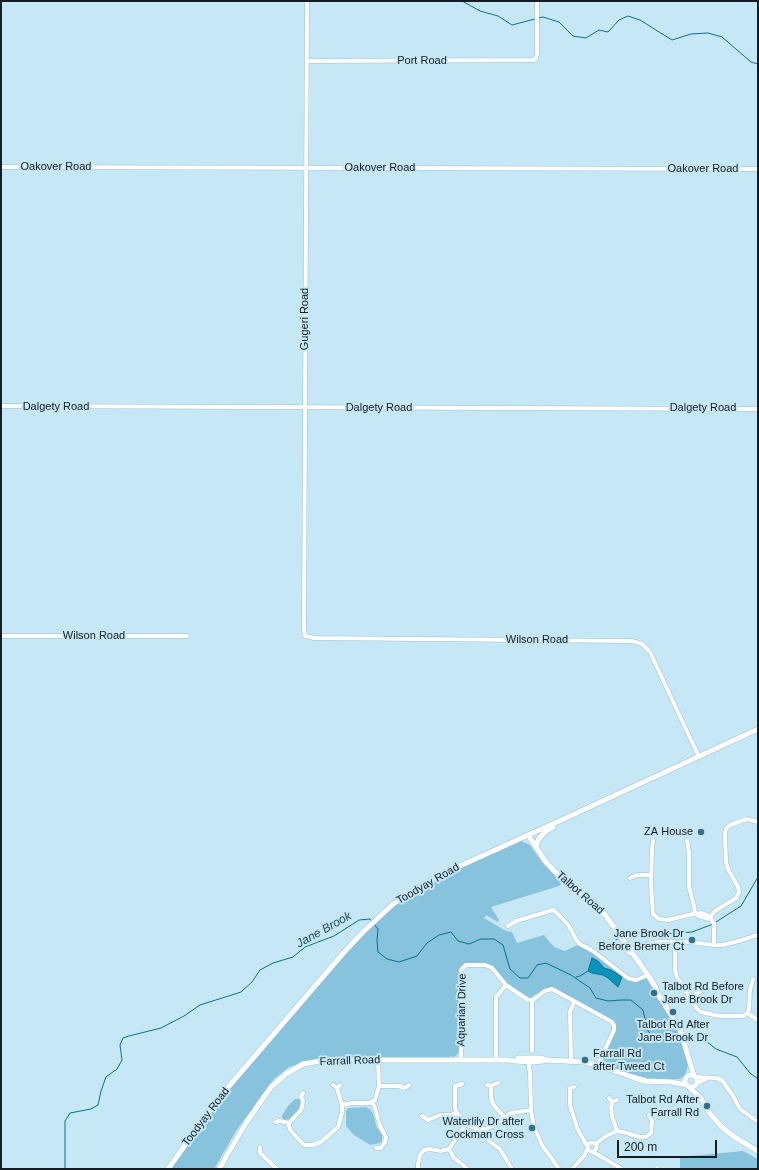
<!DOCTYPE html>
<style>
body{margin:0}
#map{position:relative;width:759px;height:1170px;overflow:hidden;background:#c5e7f6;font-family:Arial,sans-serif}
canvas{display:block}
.frame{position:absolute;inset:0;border:2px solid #121e24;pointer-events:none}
.scale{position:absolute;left:617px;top:1140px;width:100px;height:18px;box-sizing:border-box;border:2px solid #121e24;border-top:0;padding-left:5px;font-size:12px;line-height:14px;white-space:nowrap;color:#121e24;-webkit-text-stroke:3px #c5e7f6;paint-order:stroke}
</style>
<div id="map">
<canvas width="759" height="1170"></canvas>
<div class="frame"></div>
<div class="scale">200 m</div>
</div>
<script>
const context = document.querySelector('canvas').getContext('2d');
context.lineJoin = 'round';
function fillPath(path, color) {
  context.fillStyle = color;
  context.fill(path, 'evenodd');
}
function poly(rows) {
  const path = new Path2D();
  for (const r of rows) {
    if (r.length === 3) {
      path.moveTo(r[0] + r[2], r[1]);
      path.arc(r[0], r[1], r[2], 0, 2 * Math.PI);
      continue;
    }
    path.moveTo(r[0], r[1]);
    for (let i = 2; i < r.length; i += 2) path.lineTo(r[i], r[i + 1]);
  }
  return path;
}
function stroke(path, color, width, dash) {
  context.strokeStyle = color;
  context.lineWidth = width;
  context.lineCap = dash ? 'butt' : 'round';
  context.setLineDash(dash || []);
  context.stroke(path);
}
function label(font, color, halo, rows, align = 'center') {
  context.font = font + ' Arial,sans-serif';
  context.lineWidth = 4;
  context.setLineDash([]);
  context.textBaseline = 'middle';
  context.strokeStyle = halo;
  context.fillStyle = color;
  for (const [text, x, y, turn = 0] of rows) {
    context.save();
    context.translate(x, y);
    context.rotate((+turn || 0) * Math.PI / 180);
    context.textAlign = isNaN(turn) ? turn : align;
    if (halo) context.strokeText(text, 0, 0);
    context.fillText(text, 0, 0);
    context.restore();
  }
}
fillPath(poly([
 [521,841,530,845,543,864,563,882,559,886,491,907,499,920,498,922,486,915,484,918,506,931,512,932,517,943,544,935,554,947,565,951,580,944,591,950,630,979,645,976,653,989,657,993,678,1024,690,1060,685,1075,680,1079,656,1080,635,1075,605,1065,603,1062,603,1059,616,1030,616,1024,613,1021,551,988,544,989,530,998,507,984,492,965,488,964,466,963,461,966,459,974,459,1051,456,1056,453,1057,450,1056,450,1058,306,1062,289,1067,274,1079,261,1096,236,1131,214,1169,167,1169,235,1079,376,919,424,884,511,842],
 [295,1099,300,1099,301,1101,299,1110,289,1119,285,1120,283,1119,282,1116,283,1114,288,1106],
 [366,1107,370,1109,373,1114,377,1128,382,1135,382,1141,380,1143,370,1145,354,1135,346,1126,346,1111,348,1108],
 [743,1151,758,1159,758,1169,680,1169,680,1157]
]), '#87c3dd');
const water = poly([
 [592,958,598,961,604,968,611,970,622,977,618,987,608,978,603,975,592,973,588,971,592,958]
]);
fillPath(water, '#0893bc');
stroke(water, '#0b708e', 1);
stroke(poly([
 [462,1,480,11,498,16,512,25,535,19],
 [538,18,543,17,559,22,573,36,586,38,599,30,608,32,619,20,628,16,640,20,672,40,691,34,708,33,722,37,751,62,758,64],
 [716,922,741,906,758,877],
 [374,924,378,929,377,941,378,952,387,959,399,962,417,956,427,943,439,935,451,932,458,941,469,944,481,939,494,939,503,945,510,969,520,978,528,978,537,965,546,963,571,975,590,988,596,998,608,1001,621,1000,631,1000,643,1010,648,1031,656,1040,666,1040,680,1035],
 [622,936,627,933,632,931,646,935,692,932,713,924],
 [598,953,600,950,619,938],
 [576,977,580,976,588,971],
 [685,1035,691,1034,701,1037,716,1049,737,1057,750,1073,758,1079],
 [65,1169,65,1121,70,1113,91,1109,98,1105,101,1091,106,1077,117,1069,122,1060,120,1045,123,1038,129,1036,161,1028,184,1016,200,1005,241,992,252,982,260,970,273,963,293,957,305,947,334,936,359,920,370,919,372,922]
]), '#0b708e', 1);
const minor = poly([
 [307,1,304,629,305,636,314,638,632,641,642,644,650,652,699,757],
 [307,61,533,60,536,58,537,54,537,1],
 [1,167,758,169],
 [1,406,758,409],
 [1,636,187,636],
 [653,840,652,849,651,885,653,914,659,919,668,920,693,914,702,913,707,915,711,918,714,924,714,945],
 [687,840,689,853,689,887,694,906,695,914],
 [630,878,637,875,651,875],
 [695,914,701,917,710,919],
 [709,919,715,911,736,898,739,892,738,887,728,869,726,862,725,833,726,829,730,825,747,819,758,822],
 [508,926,516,921,553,910,556,912,569,926,577,941,580,944,593,951,628,978,636,980,648,975],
 [675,942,675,970,677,977,696,1008,701,1012,719,1016,742,1016,745,1015,749,1010,750,990,753,979],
 [628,951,640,945,659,942,689,942,714,945,722,945,735,942,758,935],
 [629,953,642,946],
 [689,998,711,985],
 [532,1000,532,1051],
 [747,1013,758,1020],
 [461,1059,461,970,466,965,485,965,492,968,506,985,528,1000,533,1000,545,991,552,989,612,1022,614,1026,614,1030,598,1065],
 [496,1059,496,997,506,985],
 [529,1060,529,1068,530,1071,531,1110,534,1127,542,1145,559,1169],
 [571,1061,570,1012,574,1002],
 [695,1077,716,1078,722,1080,733,1096,740,1109,758,1122],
 [462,1084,455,1086,455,1108,457,1113,466,1124,472,1127,478,1129,485,1129,493,1126,504,1117,511,1113,531,1110],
 [696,1084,706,1079],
 [333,1085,337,1088,340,1085],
 [487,1085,491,1086,498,1083],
 [379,1086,399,1086,405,1088,409,1085],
 [491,1086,491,1098,493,1104,504,1117],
 [574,1087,570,1088,570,1105,577,1128,587,1146],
 [337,1088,342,1105],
 [303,1093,301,1097,303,1101,302,1107,301,1110,289,1123,289,1126,291,1131,303,1144,305,1145,312,1145,321,1142,338,1127,342,1113,342,1105,352,1103,370,1103,375,1100,379,1086,378,1060],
 [609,1098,612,1102,617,1100],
 [612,1102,611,1109,612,1116,617,1131],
 [373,1103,375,1108,380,1126,386,1137,385,1142,381,1148,376,1148],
 [422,1116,428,1120,440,1115,451,1115,457,1113],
 [276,1122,279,1121,289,1123],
 [485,1129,486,1134,489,1141,500,1149,512,1169],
 [592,1147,4.5],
 [596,1145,598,1142,606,1136,617,1131,623,1132,640,1137,646,1137,651,1133,652,1121,649,1115],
 [260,1147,260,1153,277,1169],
 [449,1149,454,1158,468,1169],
 [593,1152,622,1169],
 [657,1168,657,1169],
 [418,1169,418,1164,420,1155,424,1150,430,1149,441,1151,449,1149,466,1124],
 [572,1169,584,1156,588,1148]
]);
const major = poly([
 [528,835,546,862,558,875,571,887,593,902,606,916,648,975,656,988,657,993],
 [537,844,538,840,544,833,553,827],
 [656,991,680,1029,694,1076],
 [518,1058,542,1058,547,1060,584,1062,598,1065,632,1077,645,1081,671,1082,687,1085],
 [691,1081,6],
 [689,1087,700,1097,711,1115,723,1128,733,1136,758,1151],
 [168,1169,217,1100,345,951,365,930,393,904,424,884,444,873,568,817,758,729],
 [219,1169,246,1123,271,1087,286,1074,303,1064,327,1060,509,1060,515,1061,533,1062,542,1061,547,1060]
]);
stroke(minor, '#9fbfce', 5);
stroke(major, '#9fbfce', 6);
stroke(minor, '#fff', 4);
stroke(major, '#fff', 5);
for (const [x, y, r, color] of [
 [701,832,4,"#347087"],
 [692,940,4,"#347087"],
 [654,993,4,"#347087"],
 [673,1012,4,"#347087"],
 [585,1060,4,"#347087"],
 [707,1106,4,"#347087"],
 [532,1128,4,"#347087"]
]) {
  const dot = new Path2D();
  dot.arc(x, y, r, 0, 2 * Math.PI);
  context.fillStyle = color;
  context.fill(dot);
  stroke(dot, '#c5e7f6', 1.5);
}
label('11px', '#121e24', '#c5e7f6', [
 ["Port Road",422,61],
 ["Oakover Road",56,167],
 ["Oakover Road",380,168],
 ["Oakover Road",703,169],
 ["Gugeri Road",305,319,-90],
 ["Dalgety Road",56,407],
 ["Dalgety Road",379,408],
 ["Dalgety Road",703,408],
 ["Wilson Road",94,636],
 ["Wilson Road",537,640],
 ["Toodyay Road",428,884,-30],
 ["Talbot Road",580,893,41],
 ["Aquarian Drive",462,1010,-89],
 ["Farrall Road",350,1061,-2],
 ["Toodyay Road",206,1117,-53]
]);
label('11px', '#121e24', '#c5e7f6', [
 ["ZA House",693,832],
 ["Jane Brook Dr",684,934],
 ["Before Bremer Ct",684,947],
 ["Talbot Rd Before",662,987,"left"],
 ["Jane Brook Dr",662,1000,"left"],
 ["Talbot Rd After",673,1025,"center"],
 ["Jane Brook Dr",673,1038,"center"],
 ["Farrall Rd",593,1054,"left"],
 ["after Tweed Ct",593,1067,"left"],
 ["Talbot Rd After",699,1100],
 ["Farrall Rd",699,1113],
 ["Waterlily Dr after",524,1122],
 ["Cockman Cross",524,1135]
], 'right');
label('italic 12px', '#1e4d60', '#c5e7f6', [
 ["Jane Brook",324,930,-29]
]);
</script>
